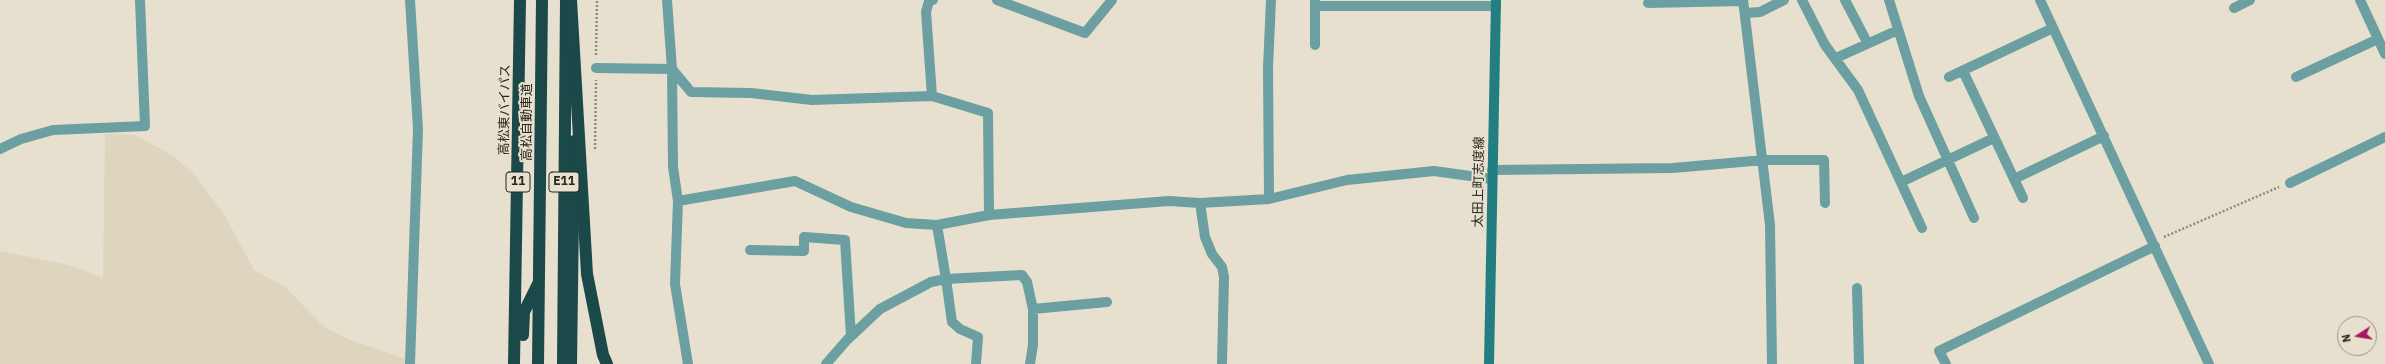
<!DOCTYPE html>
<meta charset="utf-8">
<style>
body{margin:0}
#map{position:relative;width:2385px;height:364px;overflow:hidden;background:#e7e0ce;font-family:"IBM Plex Sans",sans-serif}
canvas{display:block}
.north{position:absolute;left:2337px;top:316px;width:40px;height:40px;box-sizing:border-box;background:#e7e0ce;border:1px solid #9a9588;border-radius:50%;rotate:258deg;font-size:11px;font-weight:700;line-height:16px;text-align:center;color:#27251e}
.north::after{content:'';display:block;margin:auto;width:14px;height:18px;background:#a31961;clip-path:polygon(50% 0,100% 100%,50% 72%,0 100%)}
</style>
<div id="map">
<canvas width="2385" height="364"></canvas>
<div class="north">N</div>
</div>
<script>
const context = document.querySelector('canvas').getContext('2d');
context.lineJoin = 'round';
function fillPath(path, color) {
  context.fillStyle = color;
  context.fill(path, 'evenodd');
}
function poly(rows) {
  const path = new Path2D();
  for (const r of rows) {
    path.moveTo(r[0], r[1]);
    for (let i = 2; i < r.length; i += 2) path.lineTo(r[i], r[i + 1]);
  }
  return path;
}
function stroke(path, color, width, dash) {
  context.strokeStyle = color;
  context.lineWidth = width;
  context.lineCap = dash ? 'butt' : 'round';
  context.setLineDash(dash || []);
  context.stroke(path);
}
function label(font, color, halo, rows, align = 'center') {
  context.font = font + ' "IBM Plex Sans","Noto Sans JP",sans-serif';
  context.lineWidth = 4;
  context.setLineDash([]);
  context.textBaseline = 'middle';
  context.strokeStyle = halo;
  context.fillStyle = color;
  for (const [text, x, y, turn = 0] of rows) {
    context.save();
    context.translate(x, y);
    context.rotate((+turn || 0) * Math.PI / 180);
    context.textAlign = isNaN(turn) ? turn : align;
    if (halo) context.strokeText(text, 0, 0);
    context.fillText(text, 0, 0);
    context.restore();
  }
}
fillPath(poly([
 [105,134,135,135,173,156,194,174,224,214,254,270,284,286,324,327,348,339,406,359,406,364,0,364,0,251,69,265,103,278]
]), '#ddd5bd');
stroke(poly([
 [596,55,597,0],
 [595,149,596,80],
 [2164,237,2279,187]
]), '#8e8a7d', 2.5, [2, 2]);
stroke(poly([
 [410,0,418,129,410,364],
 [933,0,929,1,926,12,932,96,988,113,989,215],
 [997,0,1085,33,1112,0],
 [1315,0,1315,6,1496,6],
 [1743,0,1770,225,1772,364],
 [1802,0,1825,45,1858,90,1922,228],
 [1845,0,1867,42],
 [1889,0,1919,96,1974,218],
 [2040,0,2209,364],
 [2360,0,2385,54],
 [1648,3,1743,1],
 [2234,8,2250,0],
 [1745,13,1760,12,1784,0],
 [1315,45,1315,6],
 [1836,58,1898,30],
 [596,68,672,69,667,0],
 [672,69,673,167,678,201,675,284,688,364],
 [672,69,691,92,751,93,812,100,932,96],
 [1963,71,2023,198],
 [1949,77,2053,28],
 [2296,77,2378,39],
 [0,149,21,139,53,130,145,126,140,0],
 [1492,170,1673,168,1764,160,1824,160,1825,203],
 [2014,179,2104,136],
 [1901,182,1994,138],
 [2290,183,2385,137],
 [1269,199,1268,68,1271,0],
 [678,201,795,181,851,207,906,223,937,225],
 [1200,203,1205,237,1212,254,1222,267,1224,277,1222,364],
 [750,250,804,251,804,237,845,240,851,336],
 [1857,288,1859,364],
 [1033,309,1107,302],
 [826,364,847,340,880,309,931,282,946,279,937,225,989,215,1169,201,1200,203,1269,199,1347,180,1434,171,1492,179],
 [976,364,978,337,960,329,952,322,946,279,1022,275,1027,282,1033,309,1033,345,1030,364],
 [1946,364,1939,351,2155,246]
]), '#6b9fa1', 10);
stroke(poly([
 [1489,364,1496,0]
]), '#227e81', 10);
stroke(poly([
 [523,335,524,312,538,284],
 [514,364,520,0],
 [538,364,542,0],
 [563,364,566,0],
 [571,364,574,141]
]), '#1b4849', 12);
stroke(poly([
 [571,0,587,274,603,355,607,364]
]), '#1b4849', 12);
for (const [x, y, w] of [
 [518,182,24],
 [564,182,30]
]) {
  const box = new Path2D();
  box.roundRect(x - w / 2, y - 10, w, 20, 3);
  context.fillStyle = '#e7e0ce';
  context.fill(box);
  stroke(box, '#27251e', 1);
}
label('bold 12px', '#27251e', null, [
 ["11",518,182],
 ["E11",564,182]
]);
label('13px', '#27251e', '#e7e0ce', [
 ["高松東バイパス",505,110,-89],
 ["高松自動車道",527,122,-90],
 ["太田上町志度線",1479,182,-89]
]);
</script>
